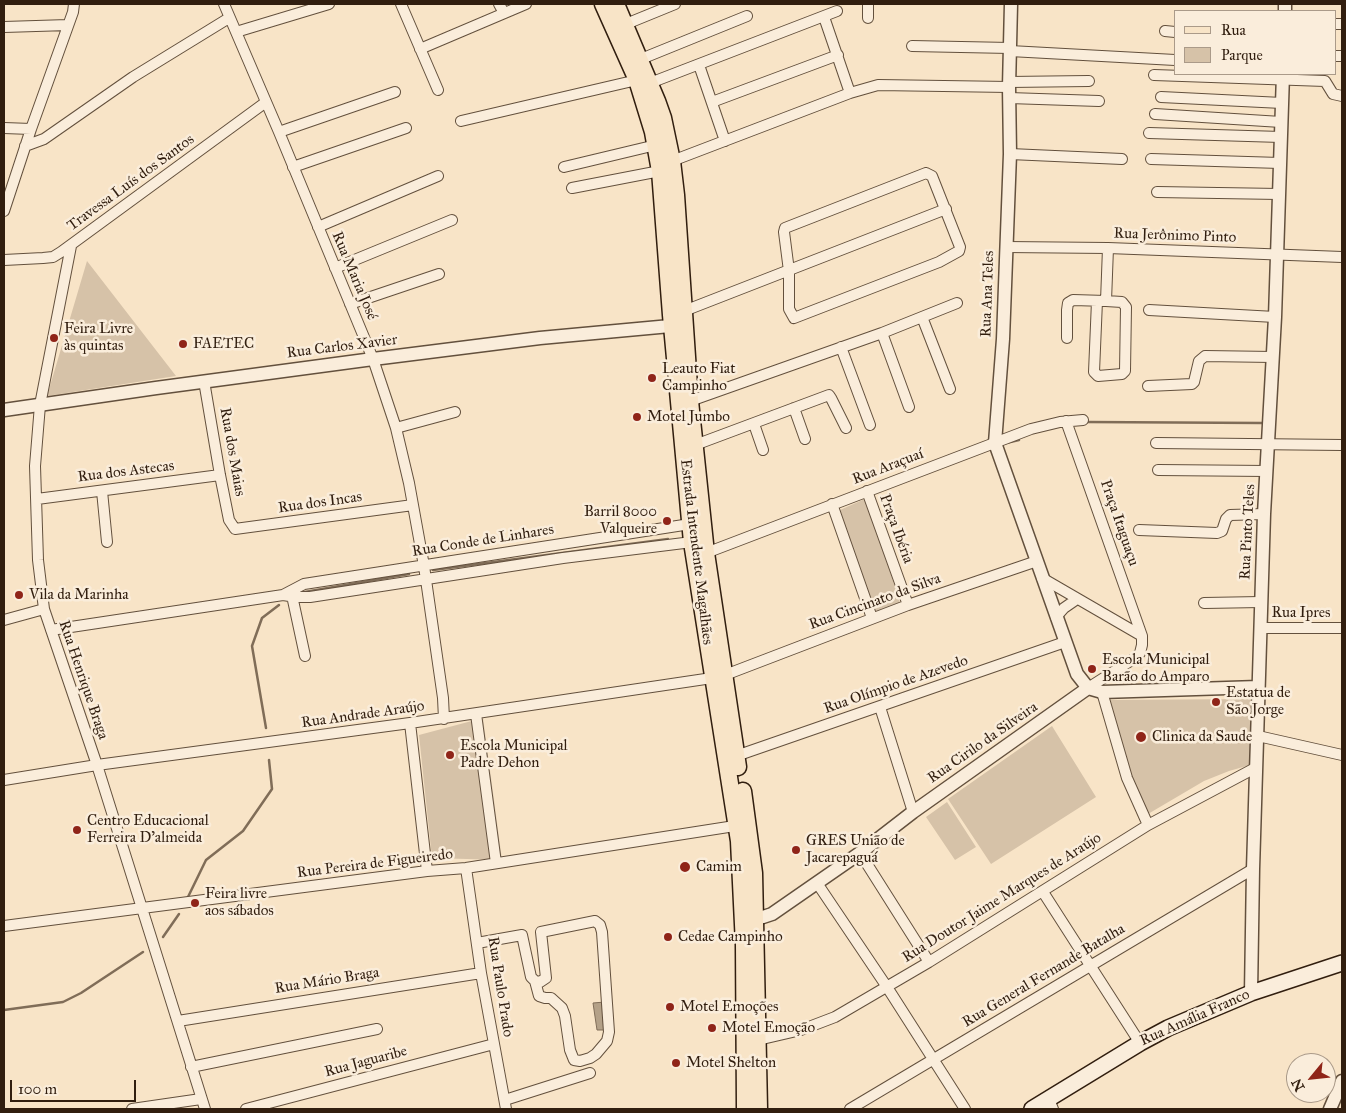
<!DOCTYPE html>
<meta charset="utf-8">
<style>
body{margin:0}
#map{position:relative;width:1346px;height:1113px;overflow:hidden;background:#f8e4c7;font-family:"IM FELL Great Primer",serif}
canvas{display:block}
.frame{position:absolute;inset:0;border:5px solid #311e0f;pointer-events:none}
.legend{position:absolute;left:1174px;top:10px;width:162px;height:65px;box-sizing:border-box;background:#faeddb;border:1px solid #aa9a89;margin:0;padding:6px 9px;list-style:none;font-size:15px;color:#311e0f}
.legend li{display:flex;align-items:center;gap:10px;height:25px}
.legend b{width:25px;border:1px solid #aa9a89}
.north{position:absolute;left:1286px;top:1053px;width:50px;height:50px;box-sizing:border-box;background:#faeddb;border:1px solid #aa9a89;border-radius:50%;rotate:242deg;font-size:14px;font-weight:700;line-height:20px;text-align:center;color:#311e0f}
.north::after{content:'';display:block;margin:auto;width:18px;height:22px;background:#8f2418;clip-path:polygon(50% 0,100% 100%,50% 72%,0 100%)}
.scale{position:absolute;left:10px;top:1080px;width:126px;height:22px;box-sizing:border-box;border:2px solid #311e0f;border-top:0;padding-left:6px;font-size:15px;line-height:18px;white-space:nowrap;color:#311e0f;-webkit-text-stroke:4px #faeddb;paint-order:stroke}
</style>
<div id="map">
<canvas width="1346" height="1113"></canvas>
<div class="frame"></div>
<ul class="legend">
<li><b style="height:6px;background:#f8e4c7"></b>Rua</li>
<li><b style="height:14px;background:#d6c2a8"></b>Parque</li>
</ul>
<div class="north">N</div>
<div class="scale">100 m</div>
</div>
<script>
const context = document.querySelector('canvas').getContext('2d');
context.lineJoin = 'round';
function fillPath(path, color) {
  context.fillStyle = color;
  context.fill(path, 'evenodd');
}
function poly(rows) {
  const path = new Path2D();
  for (const r of rows) {
    path.moveTo(r[0], r[1]);
    for (let i = 2; i < r.length; i += 2) path.lineTo(r[i], r[i + 1]);
  }
  return path;
}
function stroke(path, color, width, dash) {
  context.strokeStyle = color;
  context.lineWidth = width;
  context.lineCap = dash ? 'butt' : 'round';
  context.setLineDash(dash || []);
  context.stroke(path);
}
function label(font, color, halo, rows, align = 'center') {
  context.font = font + ' "IM FELL Great Primer",serif';
  context.lineWidth = 5;
  context.setLineDash([]);
  context.textBaseline = 'middle';
  context.strokeStyle = halo;
  context.fillStyle = color;
  for (const [text, x, y, turn = 0] of rows) {
    context.save();
    context.translate(x, y);
    context.rotate((+turn || 0) * Math.PI / 180);
    context.textAlign = isNaN(turn) ? turn : align;
    if (halo) context.strokeText(text, 0, 0);
    context.fillText(text, 0, 0);
    context.restore();
  }
}
fillPath(poly([
 [87,261,176,376,47,396],
 [867,498,900,603,875,612,840,510],
 [1250,699,1250,765,1229,771,1204,781,1148,814,1137,793,1110,700],
 [483,718,502,860,432,858,419,735],
 [1052,726,1096,797,991,864,948,799],
 [947,802,976,847,955,860,926,817]
]), '#d6c2a8');
const water = poly([
 [605,1002,607,1030,597,1030,593,1003,605,1002]
]);
fillPath(water, '#b4a188');
stroke(water, '#806d58', 1);
stroke(poly([
 [1086,422,1263,423],
 [1006,443,1019,440],
 [433,570,668,539],
 [299,593,409,574],
 [266,728,252,646,262,618,279,605],
 [187,899,206,860,243,831,272,789,269,760],
 [163,937,179,914],
 [4,1010,63,1002,81,993,143,952]
]), '#806d58', 2.5);
const minor = poly([
 [224,4,279,132,373,359,396,428,409,483,424,566,443,698,444,719],
 [401,4,438,90],
 [499,4,504,13],
 [824,17,850,93],
 [868,18,868,4],
 [626,24,675,4],
 [1335,24,1342,24],
 [4,27,68,25],
 [1165,31,1175,32],
 [236,32,329,4],
 [912,46,1010,48],
 [420,49,526,4],
 [1010,51,1175,60],
 [1335,56,1342,56],
 [641,59,747,16],
 [699,65,725,141],
 [1154,75,1325,81,1333,94,1342,96],
 [1009,82,1089,81],
 [650,83,837,11],
 [1161,97,1282,103],
 [1009,98,1099,101],
 [712,102,838,55],
 [1155,114,1281,122],
 [461,121,637,80],
 [4,128,31,129],
 [279,132,395,92],
 [1149,133,1281,137],
 [25,146,44,139,133,77,229,18],
 [1010,154,1122,159],
 [1151,159,1280,163],
 [672,161,850,93,878,85,1009,87],
 [293,167,406,128],
 [564,167,656,145],
 [926,173,932,176,960,247,959,251,939,262,794,318,789,309,789,271,784,232,785,228,926,173],
 [572,188,660,171],
 [1157,192,1279,194],
 [4,211,31,129,73,12,74,4],
 [318,227,438,176],
 [71,246,40,405,35,466,38,560,44,609,97,765,205,1109],
 [1006,247,1108,248,1342,257],
 [4,260,43,258,53,257,61,252,266,102],
 [335,268,452,220],
 [1097,301,1094,372,1098,376,1122,374,1125,371,1126,307,1122,302,1106,301],
 [350,304,439,274],
 [1149,310,1275,317],
 [684,311,946,209],
 [922,317,950,389],
 [882,333,909,407],
 [1067,338,1067,310,1068,303,1073,300,1106,301,1108,248],
 [841,347,870,425],
 [204,381,220,475,229,520,235,529,413,505],
 [1148,386,1192,384,1194,382,1199,361,1205,356,1273,357],
 [690,401,882,333,957,303],
 [794,408,805,439],
 [1066,421,1142,636,1142,645,1140,653,1135,658,1088,688],
 [754,424,763,450],
 [396,428,455,412],
 [1156,443,1342,445],
 [695,445,829,395,831,398,846,428],
 [1158,470,1267,471],
 [102,491,107,542],
 [867,491,908,605],
 [37,499,220,475],
 [832,504,872,618],
 [1139,530,1217,533,1222,531,1226,519,1230,515,1264,514],
 [706,553,1031,429,1060,422,1083,420],
 [1042,578,1142,636],
 [291,591,305,656],
 [283,595,304,584,690,524],
 [1204,603,1261,602],
 [1056,617,1064,608,1077,599],
 [4,620,44,609],
 [1260,628,1342,628],
 [51,630,283,595,296,597,310,597,563,558,692,542],
 [1102,692,1127,778,1148,825],
 [880,707,913,812],
 [476,714,496,863],
 [410,723,427,871],
 [1258,736,1342,755],
 [736,756,1065,642],
 [4,780,97,765,410,723,712,678,725,675,908,605,1037,561],
 [860,853,929,962],
 [466,868,481,973,506,1109],
 [817,883,887,987,965,1109],
 [1043,892,1140,1043],
 [4,926,427,871,466,868,741,825],
 [477,943,522,935,531,977,535,981,540,982,546,978,541,932,595,921,600,925,602,932,609,1032,607,1041,596,1054,590,1058,580,1061,574,1060,570,1050,565,1016,562,1008,551,998,545,998,539,996,535,981],
 [178,1021,481,973],
 [758,1040,801,1030,835,1017,929,962,1148,825,1257,767],
 [191,1067,377,1029],
 [1049,1099,1053,1109],
 [505,1100,590,1073],
 [132,1109,201,1099],
 [246,1109,494,1044],
 [850,1109,1253,869]
]);
const tertiary = poly([
 [1011,4,1009,87,1010,154,1003,339,995,443,1077,674,1088,688],
 [1285,11,1285,4],
 [4,410,156,388,373,359,540,338,681,325],
 [756,918,763,917,772,914,860,853,913,812,1088,688,1102,692,1258,687],
 [1251,993,1253,869,1264,514,1275,317,1283,74],
 [1330,1109,1342,1081]
]);
const secondary = poly([
 [1032,1109,1140,1043,1168,1028,1251,993,1342,963]
]);
const primary = poly([
 [603,4,637,80,653,132,660,171,671,315,692,542,739,841,744,945,745,1109],
 [616,4,657,101,663,118,672,161,676,195,690,401,706,553,738,767],
 [743,791,754,873,759,1109]
]);
stroke(minor, '#63503d', 12);
stroke(tertiary, '#63503d', 15);
stroke(secondary, '#311e0f', 18);
stroke(primary, '#311e0f', 19);
stroke(minor, '#faeddb', 10);
stroke(tertiary, '#faeddb', 12);
stroke(secondary, '#faeddb', 15);
stroke(primary, '#f8e4c7', 16);
for (const [x, y, r, color] of [
 [54,338,5,"#8f2418"],
 [183,344,5,"#8f2418"],
 [652,378,5,"#8f2418"],
 [637,417,5,"#8f2418"],
 [667,521,5,"#8f2418"],
 [19,595,5,"#8f2418"],
 [1092,669,5,"#8f2418"],
 [1216,702,5,"#8f2418"],
 [1141,737,6,"#8f2418"],
 [450,755,5,"#8f2418"],
 [77,830,5,"#8f2418"],
 [796,850,5,"#8f2418"],
 [685,867,6,"#8f2418"],
 [195,903,5,"#8f2418"],
 [668,937,5,"#8f2418"],
 [670,1007,5,"#8f2418"],
 [712,1028,5,"#8f2418"],
 [676,1063,5,"#8f2418"]
]) {
  const dot = new Path2D();
  dot.arc(x, y, r, 0, 2 * Math.PI);
  context.fillStyle = color;
  context.fill(dot);
  stroke(dot, '#faeddb', 2);
}
label('15px', '#311e0f', '#faeddb', [
 ["Travessa Luís dos Santos",131,183,-36],
 ["Rua Jerônimo Pinto",1175,236,2],
 ["Rua Maria José",354,276,67],
 ["Rua Ana Teles",988,294,-88],
 ["Rua Carlos Xavier",342,347,-7],
 ["Rua dos Maias",232,452,80],
 ["Rua Araçuaí",888,467,-21],
 ["Rua dos Astecas",126,472,-7],
 ["Rua dos Incas",320,503,-8],
 ["Praça Itaguaçu",1119,523,71],
 ["Praça Ibéria",896,529,70],
 ["Rua Pinto Teles",1248,532,-87],
 ["Rua Conde de Linhares",483,541,-9],
 ["Estrada Intendente Magalhães",696,552,83],
 ["Rua Cincinato da Silva",875,602,-20],
 ["Rua Ipres",1301,613],
 ["Rua Henrique Braga",83,680,71],
 ["Rua Olímpio de Azevedo",896,685,-19],
 ["Rua Andrade Araújo",363,715,-8],
 ["Rua Cirilo da Silveira",983,743,-35],
 ["Rua Pereira de Figueiredo",375,864,-7],
 ["Rua Doutor Jaime Marques de Araújo",1002,898,-32],
 ["Rua General Fernande Batalha",1044,976,-31],
 ["Rua Mário Braga",327,981,-9],
 ["Rua Paulo Prado",500,987,81],
 ["Rua Amália Franco",1195,1018,-24],
 ["Rua Jaguaribe",366,1062,-15]
]);
label('15px', '#311e0f', '#faeddb', [
 ["Feira Livre",64,329],
 ["às quintas",64,346],
 ["FAETEC",193,344],
 ["Leauto Fiat",662,369],
 ["Campinho",662,386],
 ["Motel Jumbo",647,417],
 ["Barril 8000",657,512,"right"],
 ["Valqueire",657,529,"right"],
 ["Vila da Marinha",29,595],
 ["Escola Municipal",1102,660],
 ["Barão do Amparo",1102,677],
 ["Estatua de",1226,693],
 ["São Jorge",1226,710],
 ["Clinica da Saude",1152,737],
 ["Escola Municipal",460,746],
 ["Padre Dehon",460,763],
 ["Centro Educacional",87,821],
 ["Ferreira D'almeida",87,838],
 ["GRES União de",806,841],
 ["Jacarepaguá",806,858],
 ["Camim",696,867],
 ["Feira livre",205,894],
 ["aos sábados",205,911],
 ["Cedae Campinho",678,937],
 ["Motel Emoções",680,1007],
 ["Motel Emoção",722,1028],
 ["Motel Shelton",686,1063]
], 'left');
</script>
